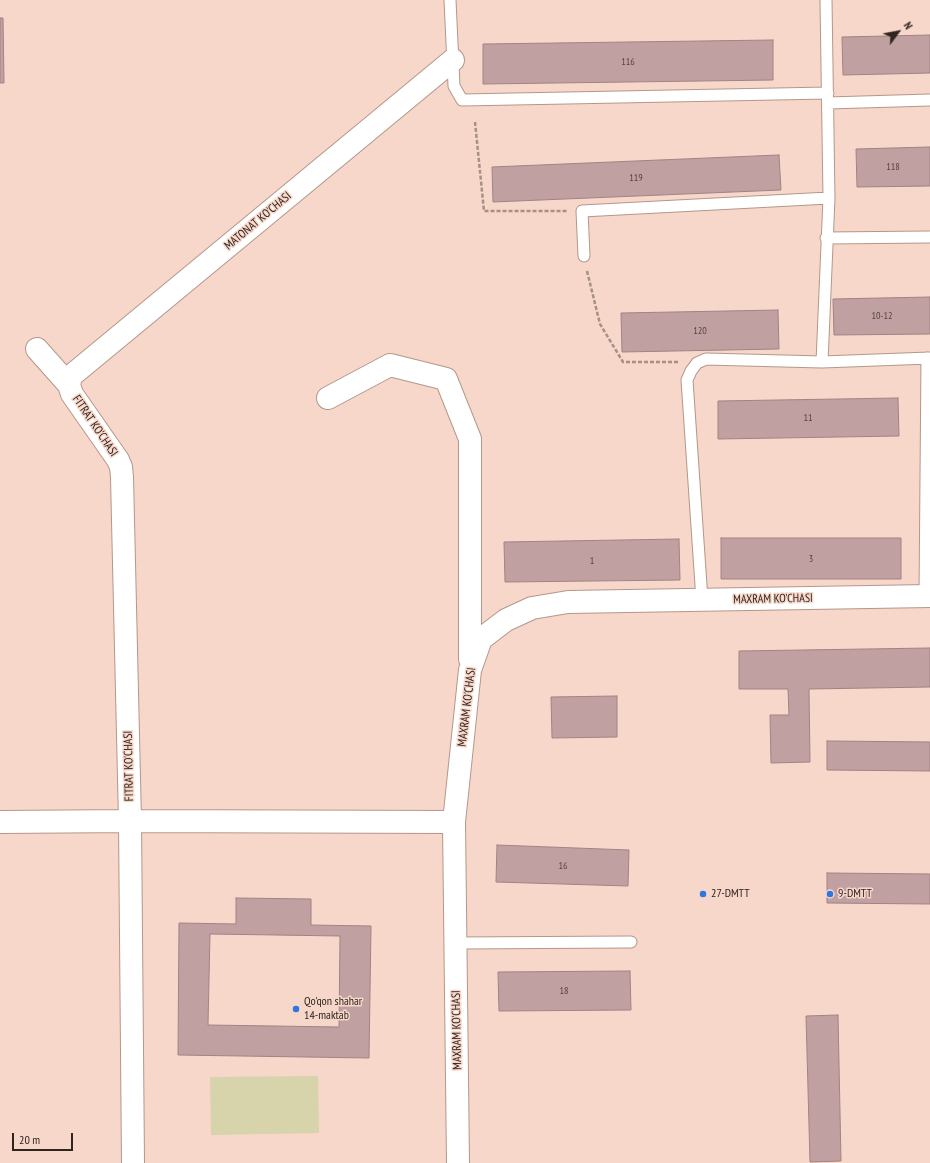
<!DOCTYPE html>
<style>
body{margin:0}
#map{position:relative;width:930px;height:1163px;overflow:hidden;background:#f7d7ca;font-family:"PT Sans Narrow",sans-serif}
canvas{display:block}
.north{position:absolute;left:878px;top:12px;width:40px;height:40px;-webkit-text-stroke:3px #f7d7ca;paint-order:stroke;rotate:58deg;font-size:11px;font-weight:700;line-height:16px;text-align:center;color:#30241f}
.north::after{content:'';display:block;margin:auto;width:14px;height:18px;background:#30241f;clip-path:polygon(50% 0,100% 100%,50% 72%,0 100%)}
.scale{position:absolute;left:12px;top:1133px;width:61px;height:18px;box-sizing:border-box;border:2px solid #30241f;border-top:0;padding-left:5px;font-size:12px;line-height:14px;white-space:nowrap;color:#30241f;-webkit-text-stroke:3px #f7d7ca;paint-order:stroke}
</style>
<div id="map">
<canvas width="930" height="1163"></canvas>
<div class="north">N</div>
<div class="scale">20 m</div>
</div>
<script>
const context = document.querySelector('canvas').getContext('2d');
context.lineJoin = 'round';
function fillPath(path, color) {
  context.fillStyle = color;
  context.fill(path, 'evenodd');
}
function poly(rows) {
  const path = new Path2D();
  for (const r of rows) {
    path.moveTo(r[0], r[1]);
    for (let i = 2; i < r.length; i += 2) path.lineTo(r[i], r[i + 1]);
  }
  return path;
}
function stroke(path, color, width, dash) {
  context.strokeStyle = color;
  context.lineWidth = width;
  context.lineCap = dash ? 'butt' : 'round';
  context.setLineDash(dash || []);
  context.stroke(path);
}
function label(font, color, halo, rows, align = 'center') {
  context.font = font + ' "PT Sans Narrow",sans-serif';
  context.lineWidth = 3;
  context.setLineDash([]);
  context.textBaseline = 'middle';
  context.strokeStyle = halo;
  context.fillStyle = color;
  for (const [text, x, y, turn = 0] of rows) {
    context.save();
    context.translate(x, y);
    context.rotate((+turn || 0) * Math.PI / 180);
    context.textAlign = isNaN(turn) ? turn : align;
    if (halo) context.strokeText(text, 0, 0);
    context.fillText(text, 0, 0);
    context.restore();
  }
}
fillPath(poly([
 [318,1076,319,1133,211,1135,210,1077]
]), '#d7d3ab');
const building = poly([
 [0,18,3,18,4,83,0,83,0,18],
 [930,35,930,73,843,75,842,37,930,35],
 [773,40,773,80,483,84,483,44,773,40],
 [930,147,930,186,857,187,856,149,930,147],
 [779,155,781,190,493,202,492,167,779,155],
 [930,297,930,334,834,335,833,299,930,297],
 [778,310,779,349,622,352,621,313,778,310],
 [898,398,899,436,718,439,718,401,898,398],
 [721,538,901,538,901,579,721,579,721,538],
 [679,539,680,580,505,582,504,542,679,539],
 [930,648,930,687,809,689,810,762,771,763,770,715,789,715,788,689,739,689,739,651,930,648],
 [617,696,617,737,552,738,551,697,617,696],
 [827,741,930,742,930,771,827,770,827,741],
 [497,845,629,850,628,886,496,882,497,845],
 [827,873,930,874,930,904,827,903,827,873],
 [236,898,311,899,311,925,371,926,369,1058,178,1055,179,923,236,924,236,898],
 [210,934,340,936,339,1027,208,1025,210,934],
 [630,971,631,1010,499,1011,498,972,630,971],
 [838,1015,841,1161,810,1162,806,1016,838,1015]
]);
fillPath(building, '#c1a0a1');
stroke(building, '#a28283', 1);
const service = poly([
 [450,0,454,86,462,100,828,93],
 [828,103,930,100],
 [826,238,930,237],
 [584,256,582,211,829,198],
 [822,362,829,198,826,0],
 [925,596,927,358],
 [702,600,687,380,691,371,697,363,706,359,822,362,930,358],
 [456,943,631,942]
]);
const minor = poly([
 [37,349,69,385,72,394,118,460,121,467,122,477,130,821,133,1163],
 [69,385,71,376,453,60],
 [328,398,390,365,446,379,470,439,470,659],
 [0,822,130,821,454,822],
 [458,1163,454,822,470,670,481,639,506,620,532,608,568,602,930,596]
]);
stroke(service, '#b4978b', 13);
stroke(minor, '#b4978b', 24);
stroke(poly([
 [475,122,484,211,568,211],
 [587,271,600,324,623,362,679,362]
]), '#a78f85', 2.5, [4, 2]);
stroke(service, '#fff', 11);
stroke(minor, '#fff', 22);
for (const [x, y, r, color] of [
 [703,894,4,"#2f76e3"],
 [830,894,4,"#2f76e3"],
 [296,1009,4,"#2f76e3"]
]) {
  const dot = new Path2D();
  dot.arc(x, y, r, 0, 2 * Math.PI);
  context.fillStyle = color;
  context.fill(dot);
  stroke(dot, '#f7d7ca', 1.5);
}
label('10px', '#544340', null, [
 ["116",628,62],
 ["118",893,167],
 ["119",636,178],
 ["10-12",882,316],
 ["120",700,331],
 ["11",808,418],
 ["3",811,559],
 ["1",592,561],
 ["16",563,866],
 ["18",564,991]
]);
label('12px', '#30241f', '#f7d7ca', [
 ["MATONAT KO'CHASI",258,221,-40],
 ["FITRAT KO'CHASI",95,426,56],
 ["MAXRAM KO'CHASI",773,599,-1],
 ["MAXRAM KO'CHASI",467,707,-83],
 ["FITRAT KO'CHASI",129,766,-91],
 ["MAXRAM KO'CHASI",457,1030,-91]
]);
label('12px', '#30241f', '#f7d7ca', [
 ["27-DMTT",711,894],
 ["9-DMTT",838,894],
 ["Qo'qon shahar",304,1002],
 ["14-maktab",304,1016]
], 'left');
</script>
